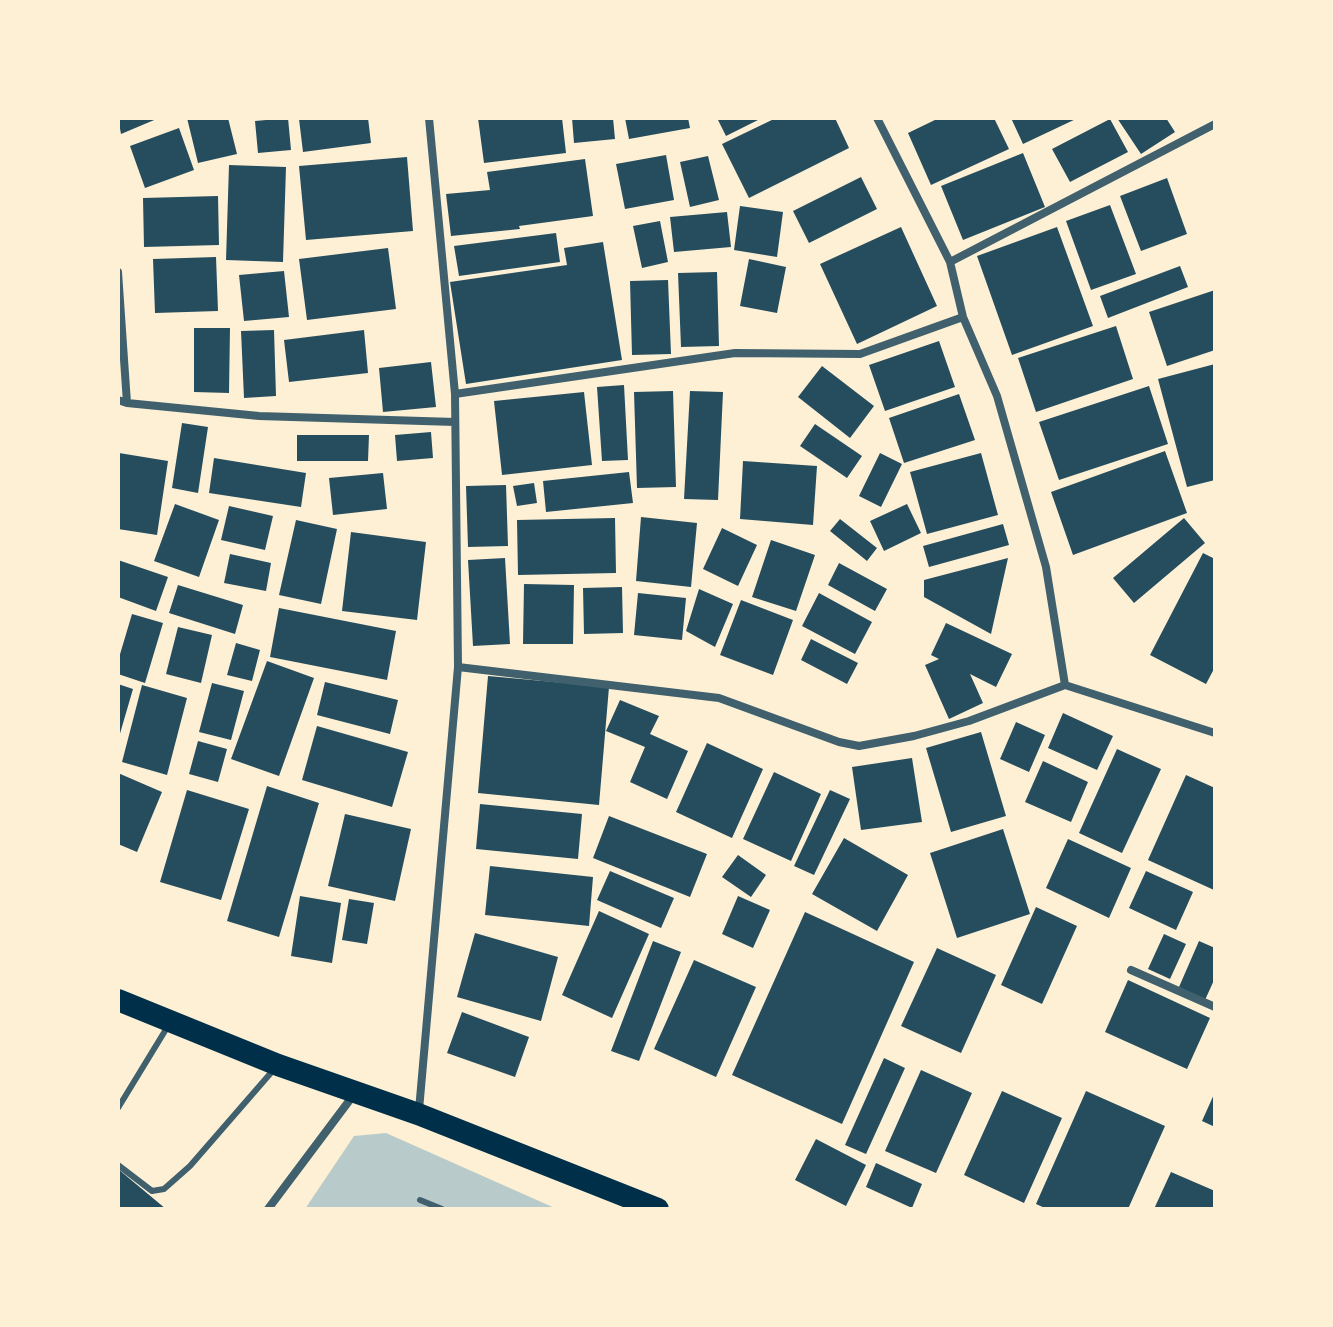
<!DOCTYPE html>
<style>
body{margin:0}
#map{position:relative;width:1333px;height:1327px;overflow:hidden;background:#fdf0d5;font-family:"Source Sans 3",sans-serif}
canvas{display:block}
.frame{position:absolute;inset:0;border:120px solid #fdf0d5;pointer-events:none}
</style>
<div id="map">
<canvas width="1333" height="1327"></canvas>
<div class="frame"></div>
</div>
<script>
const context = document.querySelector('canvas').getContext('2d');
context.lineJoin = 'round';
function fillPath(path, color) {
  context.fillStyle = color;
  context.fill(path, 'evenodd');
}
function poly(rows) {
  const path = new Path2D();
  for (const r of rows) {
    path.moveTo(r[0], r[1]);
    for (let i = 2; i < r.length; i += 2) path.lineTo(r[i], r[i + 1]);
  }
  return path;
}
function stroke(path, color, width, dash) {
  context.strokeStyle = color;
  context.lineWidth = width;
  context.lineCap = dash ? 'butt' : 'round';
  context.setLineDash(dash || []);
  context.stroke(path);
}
fillPath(poly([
 [386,1133,557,1209,305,1209,354,1136]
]), '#b9caca');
fillPath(poly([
 [118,118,159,118,121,134],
 [187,118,228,118,237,154,198,163],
 [288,118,291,150,258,153,255,121],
 [368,118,371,143,303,152,299,119],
 [478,118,562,118,566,153,484,163],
 [572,118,613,118,615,139,574,143],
 [625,118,688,118,690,128,629,139],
 [717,118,762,118,726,136],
 [776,118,835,118,849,148,749,198,722,144],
 [939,118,994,118,1009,149,931,185,908,133],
 [1011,118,1078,118,1023,144],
 [1117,118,1166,118,1175,132,1141,154],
 [1110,119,1128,152,1070,182,1052,149],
 [179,128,194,170,145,188,130,146],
 [1023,153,1045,207,963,240,941,186],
 [666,155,674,200,625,209,616,164],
 [708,156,719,200,690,207,680,162],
 [407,157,413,231,306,240,299,166],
 [585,159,593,216,519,226,520,229,451,236,446,194,490,190,487,172],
 [229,165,286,167,283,262,226,260],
 [861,177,877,209,809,243,793,211],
 [1167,178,1187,234,1141,251,1120,196],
 [218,196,219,245,144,247,143,198],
 [1110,205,1136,274,1091,290,1066,221],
 [740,206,783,212,777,257,734,250],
 [727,212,731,247,674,252,670,217],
 [660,221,668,262,642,268,633,226],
 [901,227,937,306,857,344,820,264],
 [1057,227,1093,326,1012,355,977,256],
 [556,233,560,262,459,276,454,246],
 [603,242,622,360,466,384,450,282,567,265,564,248],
 [388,248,396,309,307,320,299,259],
 [216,257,218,311,155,313,153,259],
 [749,259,786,267,777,313,740,306],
 [1180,266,1188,287,1108,318,1100,296],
 [284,271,289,317,244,321,239,275],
 [717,272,719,346,681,347,678,273],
 [668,280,671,354,632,355,630,281],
 [1215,290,1215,350,1167,366,1149,312],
 [1116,326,1133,379,1036,412,1018,358],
 [194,328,230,328,229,393,194,392],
 [274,330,276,396,244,398,241,331],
 [364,330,368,373,289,382,284,340],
 [939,341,955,387,885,411,869,365],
 [431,362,436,407,383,412,379,368],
 [1215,364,1215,480,1187,487,1158,379],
 [822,366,874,406,850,438,798,397],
 [624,385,628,460,602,461,597,387],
 [1149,386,1168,444,1059,480,1039,422],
 [673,391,676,487,637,488,634,392],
 [690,391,723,392,718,500,684,499],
 [584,392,592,465,502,475,494,401],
 [959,394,975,440,904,463,889,418],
 [182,423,208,427,198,493,172,488],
 [815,424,862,456,847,478,800,446],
 [431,432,433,458,397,461,395,435],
 [297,435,369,435,368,461,297,461],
 [1165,451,1187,513,1073,555,1051,492],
 [119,453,168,461,157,535,118,529],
 [880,453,902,464,881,507,859,496],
 [981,453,998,515,927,534,910,472],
 [214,458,306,473,301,507,209,493],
 [743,461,817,466,813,525,740,519],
 [629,472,633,503,546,512,543,481],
 [383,473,387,509,333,515,329,478],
 [534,483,537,503,517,506,513,486],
 [506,485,508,546,468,547,466,486],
 [175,504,219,520,199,577,154,561],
 [907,504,921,533,884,551,870,521],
 [229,506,273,516,265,550,221,540],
 [641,517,697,523,691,587,636,581],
 [615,518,616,573,518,575,517,520],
 [1184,518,1205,543,1134,603,1113,578],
 [840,519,877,548,867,561,830,531],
 [296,520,337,529,321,604,279,595],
 [1003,524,1009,545,929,567,923,546],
 [722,528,757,545,738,586,703,569],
 [351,532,426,542,417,620,342,611],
 [771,540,815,555,796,611,752,597],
 [1203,553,1215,559,1215,667,1206,684,1150,655],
 [230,554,271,563,266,591,224,583],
 [505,558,510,644,473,646,468,560],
 [1008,558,991,634,924,597,924,580],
 [118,560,168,577,156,611,118,597],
 [839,563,887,589,875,611,828,585],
 [524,584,574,585,573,644,523,644],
 [178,585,243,605,235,634,169,613],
 [622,587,623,633,584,634,583,588],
 [699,589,733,604,715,647,686,631],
 [638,593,686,598,682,640,634,635],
 [819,593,872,622,855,654,802,626],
 [741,600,793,620,773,675,720,655],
 [279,608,396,631,387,680,270,657],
 [132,614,163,623,145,683,118,674,118,661],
 [946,623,1012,654,996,687,970,674,983,703,949,719,925,665,939,659,931,655],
 [178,627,212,635,201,683,166,674],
 [811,639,858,663,847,684,801,660],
 [236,643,260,650,252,681,227,675],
 [267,661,314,678,279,776,231,759],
 [488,676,609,687,599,805,478,793],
 [325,682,398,700,390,734,317,715],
 [212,683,244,691,231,740,199,732],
 [118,684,133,689,119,737,118,736],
 [142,685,187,698,167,775,122,762],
 [620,700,659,716,650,734,688,751,667,799,630,782,645,747,606,731],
 [1063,713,1113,736,1097,770,1048,748],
 [1016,722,1045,735,1029,772,1000,759],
 [317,726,408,752,392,807,302,780],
 [981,732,1006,816,951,832,926,748],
 [198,741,227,749,218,782,189,774],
 [707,743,763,769,732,838,676,812],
 [1117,749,1161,769,1122,853,1079,833],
 [912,758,922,822,861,830,852,767],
 [1043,761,1088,782,1071,822,1025,802],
 [774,772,821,794,791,861,743,839],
 [118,773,162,792,137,852,118,844],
 [1186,775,1215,788,1214,890,1148,860],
 [267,786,319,803,279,937,227,921],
 [187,790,249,809,221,900,160,882],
 [830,790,850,799,814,875,794,866],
 [480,804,582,814,578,859,476,849],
 [345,814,411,829,395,901,328,886],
 [609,816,707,854,690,897,593,858],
 [1003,829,1030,914,957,938,930,853],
 [844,838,908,875,877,931,812,894],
 [1068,839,1131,868,1109,918,1046,888],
 [738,855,766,875,751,897,722,877],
 [490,866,593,877,589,926,485,915],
 [610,871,674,898,661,928,597,900],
 [1146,871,1193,892,1176,930,1129,908],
 [300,896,341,903,332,963,291,956],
 [738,896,770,910,753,948,722,934],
 [349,899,374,903,367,944,342,940],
 [1036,907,1077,926,1042,1004,1001,985],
 [599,911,649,934,612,1018,562,995],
 [805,912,914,962,842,1124,732,1075],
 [475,933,558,957,541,1021,457,997],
 [1164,934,1186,944,1170,979,1148,969],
 [653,941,681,952,639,1061,611,1051],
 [1199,941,1215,948,1215,978,1205,1000,1179,987],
 [937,948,996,975,961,1053,901,1026],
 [694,960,756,987,716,1077,654,1049],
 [1128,980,1210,1018,1187,1069,1105,1032],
 [462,1012,529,1037,515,1077,447,1053],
 [884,1058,905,1068,866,1154,845,1145],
 [921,1070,972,1093,936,1173,885,1151],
 [1002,1091,1062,1118,1024,1203,964,1175],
 [1086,1091,1165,1126,1128,1209,1047,1209,1036,1204],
 [1215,1092,1215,1127,1202,1121],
 [816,1139,866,1165,846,1206,795,1180],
 [876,1163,922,1184,912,1208,866,1187],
 [118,1169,166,1209,118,1209],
 [1171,1172,1215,1191,1215,1209,1154,1209]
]), '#264d5e');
stroke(poly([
 [118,1108,168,1026],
 [118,1165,152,1191,164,1189,190,1166,276,1067],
 [420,1200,442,1209]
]), '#3f606c', 6);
stroke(poly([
 [877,118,950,262,963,317,997,396,1046,567,1065,685],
 [950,262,1215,124],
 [118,272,127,403],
 [455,394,735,353,860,354,963,317],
 [118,400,127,403,259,416,455,422],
 [458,667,719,698,839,742,859,746,914,736,969,721,1065,685,1215,733],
 [1131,970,1215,1007],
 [419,1110,458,667,455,394,429,118],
 [268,1209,355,1093]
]), '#3f606c', 8);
stroke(poly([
 [118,1000,278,1065,418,1114,658,1209]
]), '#003049', 22);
</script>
